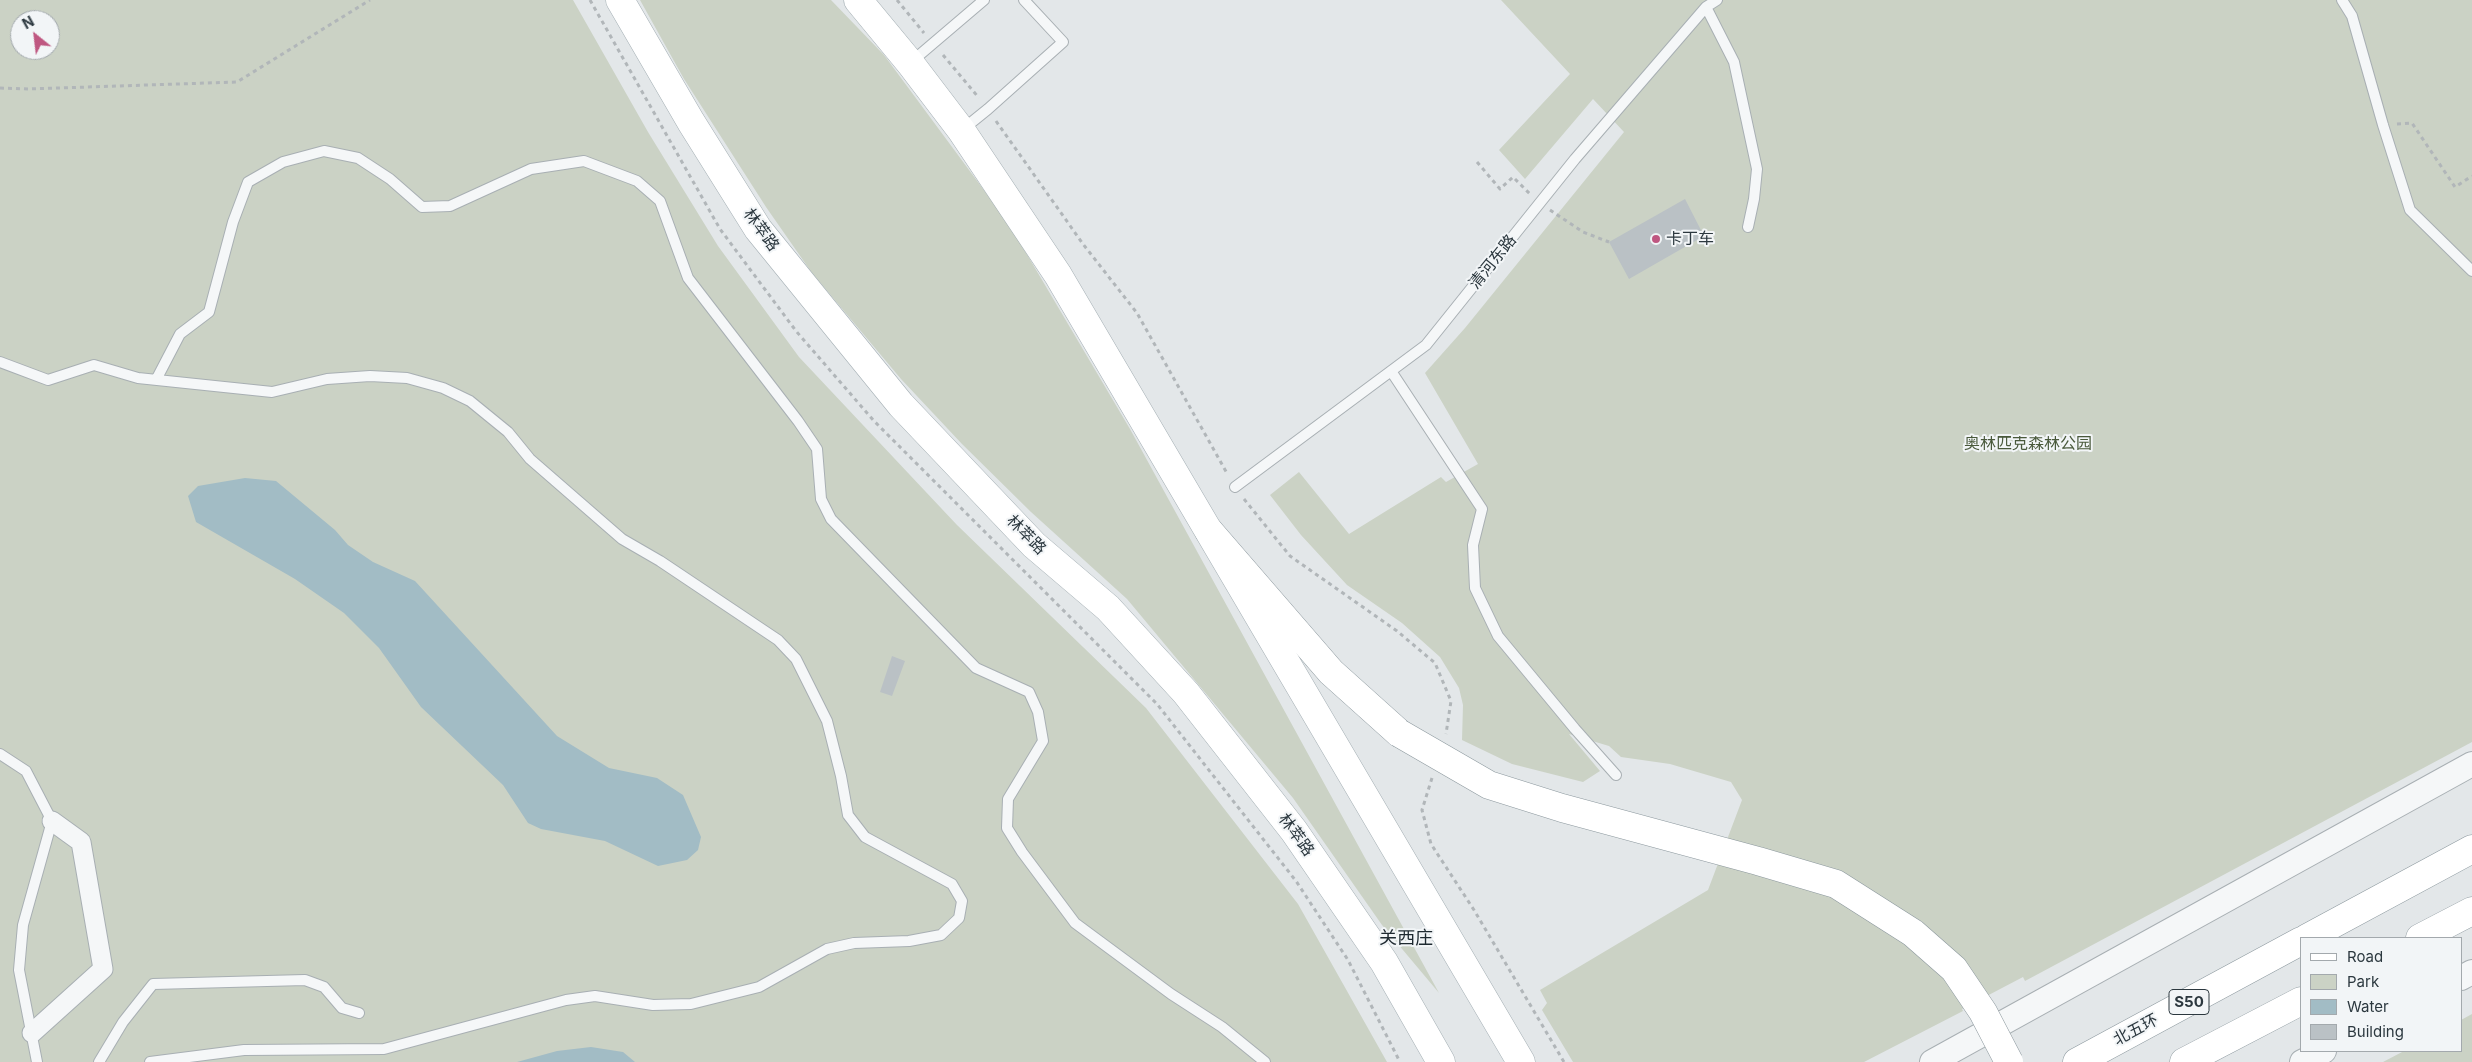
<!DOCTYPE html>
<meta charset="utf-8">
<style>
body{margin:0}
#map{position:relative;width:2472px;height:1062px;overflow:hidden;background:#e3e7e9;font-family:Inter,sans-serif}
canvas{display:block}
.legend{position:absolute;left:2300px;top:937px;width:162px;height:115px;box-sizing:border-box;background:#f2f5f7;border:1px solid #a3a9ad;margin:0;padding:6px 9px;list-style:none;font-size:15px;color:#2c383f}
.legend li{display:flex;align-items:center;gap:10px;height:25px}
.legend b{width:25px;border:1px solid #a3a9ad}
.north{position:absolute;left:10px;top:10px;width:50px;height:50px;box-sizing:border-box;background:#f2f5f7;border:1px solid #a3a9ad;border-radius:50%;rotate:331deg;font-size:14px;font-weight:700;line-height:20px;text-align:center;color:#2c383f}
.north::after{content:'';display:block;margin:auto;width:18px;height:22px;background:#bf5781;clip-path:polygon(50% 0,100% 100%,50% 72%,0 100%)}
</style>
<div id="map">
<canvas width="2472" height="1062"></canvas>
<ul class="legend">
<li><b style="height:6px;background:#fff"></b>Road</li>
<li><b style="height:14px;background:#cbd2c5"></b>Park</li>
<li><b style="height:14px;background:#a2bcc5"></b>Water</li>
<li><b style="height:14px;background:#bac1c5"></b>Building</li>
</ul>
<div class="north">N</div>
</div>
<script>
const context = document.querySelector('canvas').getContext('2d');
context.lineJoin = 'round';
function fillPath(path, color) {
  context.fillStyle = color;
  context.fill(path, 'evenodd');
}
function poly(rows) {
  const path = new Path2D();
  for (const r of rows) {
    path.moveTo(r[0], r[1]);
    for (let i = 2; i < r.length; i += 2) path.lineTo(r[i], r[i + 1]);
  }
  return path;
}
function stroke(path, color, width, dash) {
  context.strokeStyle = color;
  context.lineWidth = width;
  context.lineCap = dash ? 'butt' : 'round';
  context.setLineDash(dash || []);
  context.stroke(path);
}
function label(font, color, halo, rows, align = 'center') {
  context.font = font + ' Inter,"Noto Sans SC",sans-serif';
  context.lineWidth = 4;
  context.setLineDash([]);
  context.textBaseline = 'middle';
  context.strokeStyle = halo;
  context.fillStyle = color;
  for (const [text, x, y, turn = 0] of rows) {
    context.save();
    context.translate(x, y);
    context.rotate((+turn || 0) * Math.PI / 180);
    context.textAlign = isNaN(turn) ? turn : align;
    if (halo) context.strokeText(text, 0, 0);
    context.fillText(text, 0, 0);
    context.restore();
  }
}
fillPath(poly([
 [0,0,573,0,648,132,718,246,799,357,957,525,1146,708,1298,904,1387,1062,0,1062],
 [20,20,50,20,50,50,20,50],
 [640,0,831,0,884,55,1009,224,1130,429,1439,993,1382,925,1293,798,1127,599,1031,512,962,444,901,379,812,273,766,207,684,79],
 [1501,0,2472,0,2472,742,2025,981,2023,977,1962,1009,1963,1011,1864,1062,1573,1062,1542,1010,1547,1003,1540,990,1708,890,1742,800,1731,782,1670,764,1621,757,1609,746,1569,734,1600,771,1583,782,1512,764,1462,740,1463,705,1459,688,1440,657,1402,623,1347,585,1301,535,1270,495,1299,472,1349,534,1441,477,1446,482,1478,464,1425,373,1465,328,1624,132,1593,99,1525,179,1499,150,1570,74],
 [2472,1014,2472,1062,2383,1062,2404,1051,2461,1051,2461,1020]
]), '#cbd2c5');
fillPath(poly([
 [245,478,276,481,335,530,348,545,373,562,415,581,557,736,609,768,657,778,683,795,701,837,698,850,687,860,658,866,605,841,541,829,528,823,503,785,421,707,379,648,344,613,295,579,196,522,188,496,198,486],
 [591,1047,623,1052,635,1062,517,1062,557,1051]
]), '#a2bcc5');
fillPath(poly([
 [1685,199,1704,236,1629,279,1609,242],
 [892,656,905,661,892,696,880,692]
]), '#bac1c5');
const service = poly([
 [2342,0,2352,16,2383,125,2410,210,2472,271],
 [1706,7,1734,62,1757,169,1754,199,1748,227],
 [910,63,984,0],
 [962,130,988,109,1063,42,1024,0],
 [0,362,48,380,94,365,138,378,272,392,327,379,370,376,407,378,443,388,470,401,508,432,530,459,622,539,660,561,778,640,796,659,827,721,841,776,848,815,865,837,952,884,962,901,959,918,941,935,909,941,854,943,827,949,759,987,691,1004,653,1005,595,996,566,1000,384,1049,244,1050,150,1062],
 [1391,371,1482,509,1473,545,1475,588,1498,636,1575,729,1616,775],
 [156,380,180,334,209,312,233,222,248,182,283,162,324,151,358,158,390,179,422,207,450,206,531,169,584,161,637,181,660,201,688,278,798,421,817,449,821,499,831,519,976,668,1029,692,1038,712,1043,741,1008,799,1007,828,1022,852,1075,923,1171,994,1222,1027,1265,1062],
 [1235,487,1426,345,1575,159,1706,7,1717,0],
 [0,754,26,771,52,821,23,925,19,970,37,1062],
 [99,1062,123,1022,153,984,305,980,324,987,342,1008,359,1013]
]);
const minor = poly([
 [32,1033,103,969,81,842,52,821]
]);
const tertiary = poly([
 [2461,978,2472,972],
 [1932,1062,2472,764],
 [2302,1062,2324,1051]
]);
const primary = poly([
 [620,0,691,122,758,229,901,405,1034,545,1108,608,1186,693,1294,831,1384,962,1441,1062],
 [858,0,910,63,961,130,1058,275,1521,1062]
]);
const motorway = poly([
 [1209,531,1331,672,1399,733],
 [2307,938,2472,849],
 [2420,938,2472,911],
 [2077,1062,2301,941],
 [2184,1062,2301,1001]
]);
stroke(service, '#a8afb3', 12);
stroke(minor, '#a8afb3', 21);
stroke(tertiary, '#a8afb3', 26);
stroke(primary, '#a3aeb3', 29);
stroke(motorway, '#8c989e', 29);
stroke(poly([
 [590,0,720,229,796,331,874,421,1157,704,1296,881,1348,960,1400,1062],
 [897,0,924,33],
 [943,55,979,98],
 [0,88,28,89,237,82,370,0],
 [996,121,1083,244,1137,313,1228,475],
 [2397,124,2412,123,2455,187,2472,176],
 [1477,162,1500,189,1513,177,1530,194],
 [1550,210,1583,232,1609,242],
 [1244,499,1290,556,1397,631,1435,663,1451,701,1446,734],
 [1432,778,1422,810,1431,844,1474,910,1564,1062]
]), '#b1b6b9', 3, [4, 4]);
stroke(service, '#f5f7f8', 10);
stroke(minor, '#f5f7f8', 19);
stroke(tertiary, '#f5f7f8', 24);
stroke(primary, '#fff', 28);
stroke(motorway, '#fff', 28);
const motorwayBridge = poly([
 [1399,733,1489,785,1562,808,1758,861,1836,884,1913,933,1954,969,1983,1012,2009,1062]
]);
stroke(motorwayBridge, '#8c989e', 29, []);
stroke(motorwayBridge, '#fff', 28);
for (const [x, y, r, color] of [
 [1656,239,5,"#bf5781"]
]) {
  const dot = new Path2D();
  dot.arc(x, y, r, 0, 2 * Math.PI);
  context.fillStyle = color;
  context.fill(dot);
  stroke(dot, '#f2f5f7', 2);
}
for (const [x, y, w] of [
 [2189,1002,40]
]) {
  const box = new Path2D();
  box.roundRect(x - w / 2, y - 12.5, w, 25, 4);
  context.fillStyle = '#f2f5f7';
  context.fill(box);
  stroke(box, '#2c383f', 1);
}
label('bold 15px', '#2c383f', null, [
 ["S50",2189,1002]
]);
label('16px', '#2c383f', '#f2f5f7', [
 ["林萃路",761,230,54],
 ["清河东路",1493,262,-51],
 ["林萃路",1026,535,45],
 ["林萃路",1296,835,54],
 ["北五环",2136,1030,-28]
]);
label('16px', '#2c383f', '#f2f5f7', [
 ["卡丁车",1666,239]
], 'left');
label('16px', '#49593b', '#f2f5f7', [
 ["奥林匹克森林公园",2028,444]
]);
label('18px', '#1e2930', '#f2f5f7', [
 ["关西庄",1406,939]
]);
</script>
